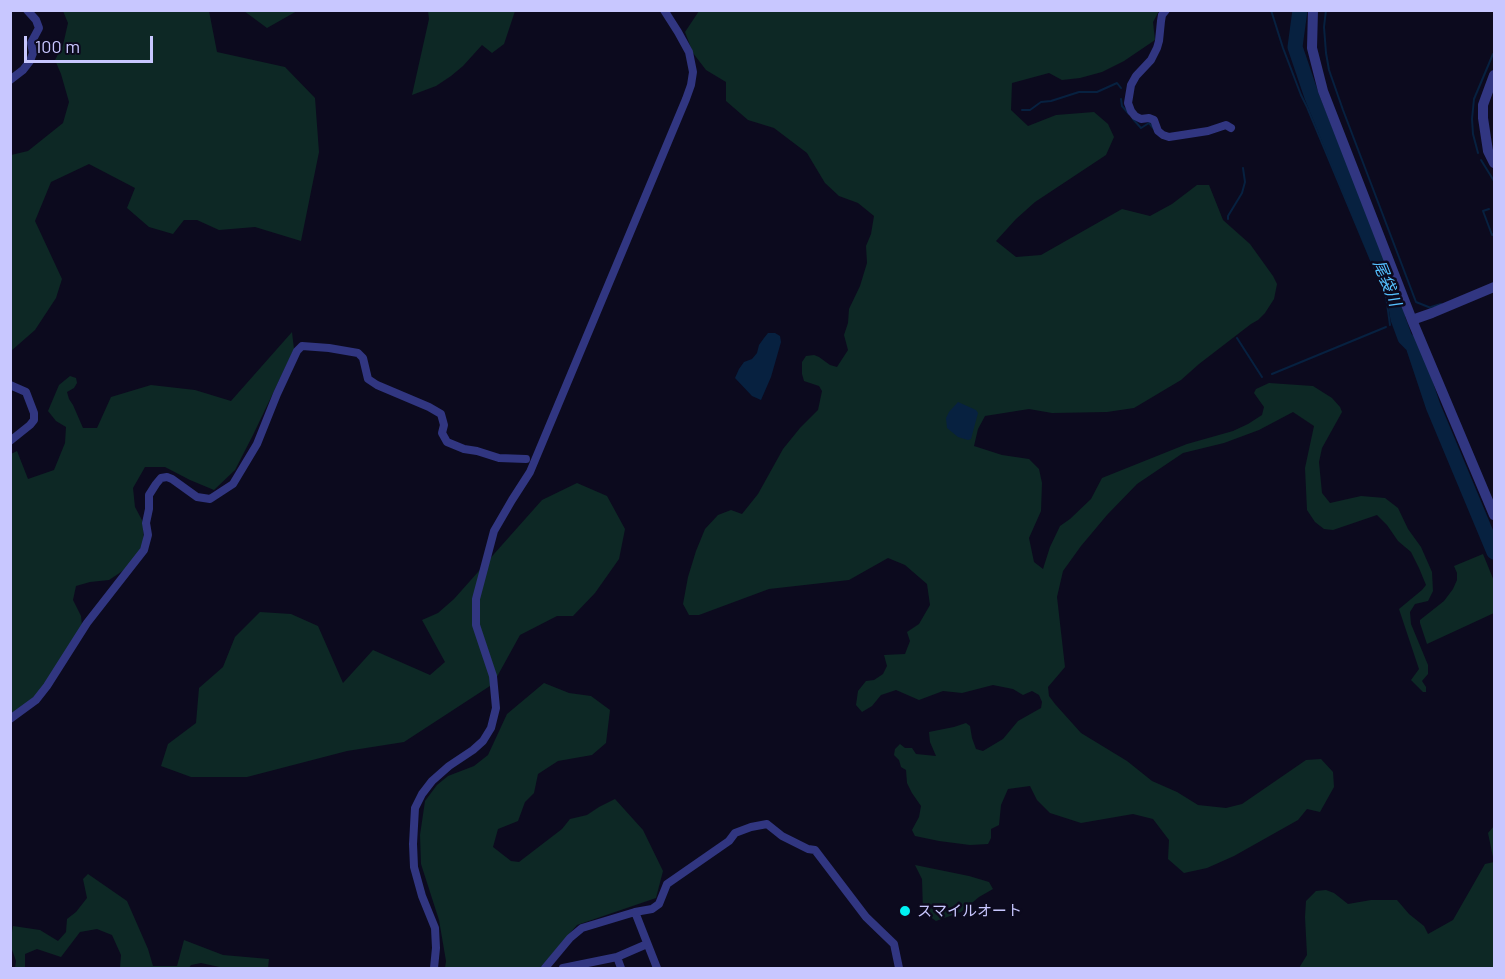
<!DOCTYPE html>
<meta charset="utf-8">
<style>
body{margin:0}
#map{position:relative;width:1505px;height:979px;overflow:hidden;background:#0c0a1e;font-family:Barlow,sans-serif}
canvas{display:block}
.frame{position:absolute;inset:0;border:12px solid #c8c7ff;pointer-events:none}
.scale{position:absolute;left:24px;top:36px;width:129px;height:27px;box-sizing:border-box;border:3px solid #c8c7ff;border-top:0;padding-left:8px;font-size:18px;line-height:21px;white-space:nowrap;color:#c8c7ff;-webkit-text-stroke:4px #0c0a1e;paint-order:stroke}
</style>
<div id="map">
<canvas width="1505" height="979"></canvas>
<div class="frame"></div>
<div class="scale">100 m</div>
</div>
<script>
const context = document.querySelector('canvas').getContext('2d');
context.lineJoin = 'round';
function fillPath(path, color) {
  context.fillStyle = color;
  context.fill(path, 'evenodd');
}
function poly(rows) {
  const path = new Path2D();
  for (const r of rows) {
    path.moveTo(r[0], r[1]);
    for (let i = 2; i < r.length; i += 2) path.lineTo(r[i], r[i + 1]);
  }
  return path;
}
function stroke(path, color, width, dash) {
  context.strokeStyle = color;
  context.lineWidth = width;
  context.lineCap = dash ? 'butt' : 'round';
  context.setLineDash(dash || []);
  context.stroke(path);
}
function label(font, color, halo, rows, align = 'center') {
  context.font = font + ' Barlow,"Noto Sans JP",sans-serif';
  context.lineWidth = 5;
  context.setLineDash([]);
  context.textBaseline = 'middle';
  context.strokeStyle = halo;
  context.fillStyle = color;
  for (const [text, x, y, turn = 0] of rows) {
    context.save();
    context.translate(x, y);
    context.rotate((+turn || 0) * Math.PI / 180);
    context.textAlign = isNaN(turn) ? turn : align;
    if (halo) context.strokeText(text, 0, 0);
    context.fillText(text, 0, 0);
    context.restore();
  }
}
fillPath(poly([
 [63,11,209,11,217,52,285,67,315,98,319,152,301,241,255,227,219,230,197,220,184,220,173,234,149,227,127,208,135,188,89,164,51,182,35,221,62,279,56,298,35,330,11,351,11,155,28,151,63,123,69,102,61,74,55,60,63,45,68,23],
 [244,11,297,10,297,11,267,28],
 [428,11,428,10,515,11,504,44,492,53,482,45,463,66,451,76,436,86,412,95,429,19],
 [699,11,1159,11,1153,22,1155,40,1124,61,1102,72,1080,78,1062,80,1049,73,1012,83,1011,110,1028,126,1056,115,1094,112,1108,124,1114,137,1106,155,1035,202,1016,219,996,241,1016,257,1041,255,1122,209,1150,216,1172,204,1197,185,1209,185,1223,220,1250,244,1273,276,1277,284,1274,299,1265,313,1258,320,1251,324,1199,364,1181,380,1134,408,1107,412,1052,413,1029,409,985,416,978,429,974,446,1002,455,1029,459,1039,469,1042,483,1041,511,1029,538,1034,562,1043,569,1050,547,1060,526,1070,519,1091,499,1102,478,1187,444,1233,431,1248,424,1262,415,1264,407,1254,393,1256,389,1269,383,1313,386,1332,398,1340,407,1342,412,1322,448,1319,462,1322,493,1330,503,1361,496,1385,498,1398,508,1408,529,1421,547,1432,572,1433,591,1428,601,1415,604,1410,612,1411,624,1428,665,1428,674,1422,681,1426,687,1426,692,1423,692,1411,680,1419,669,1399,609,1422,590,1426,585,1419,568,1411,552,1398,541,1387,525,1377,515,1333,530,1324,529,1315,522,1307,510,1305,468,1314,426,1293,412,1259,430,1224,443,1183,453,1137,484,1107,515,1081,546,1063,571,1057,597,1065,667,1048,687,1049,696,1055,704,1081,733,1127,761,1152,781,1177,792,1198,805,1226,808,1242,804,1306,760,1321,759,1333,772,1334,787,1320,812,1307,809,1298,820,1234,856,1207,868,1184,873,1168,859,1169,840,1153,819,1133,814,1081,823,1050,813,1037,800,1030,786,1008,789,1001,805,999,825,991,829,991,838,988,844,970,845,939,841,915,836,912,830,919,817,921,806,912,793,907,783,906,770,901,767,899,760,894,755,895,749,900,744,905,748,912,748,916,754,936,756,930,742,929,732,954,727,966,723,970,726,972,738,976,749,983,751,1003,739,1018,721,1041,708,1042,702,1039,695,1032,691,1023,695,1013,689,993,685,962,693,943,691,919,700,896,690,881,695,872,706,862,712,856,705,858,691,866,681,874,680,883,674,887,666,884,655,905,654,910,641,907,632,919,624,930,605,927,584,905,565,888,558,849,580,769,589,699,615,689,615,683,604,688,577,696,551,705,529,718,515,731,510,742,514,758,494,783,449,800,428,818,410,822,391,819,386,804,381,802,374,802,362,806,356,814,355,819,357,830,365,837,367,848,350,844,335,848,323,849,309,860,286,867,263,866,246,871,234,874,216,858,203,839,196,825,183,807,153,774,128,748,120,726,101,726,82,706,70,693,53,685,32],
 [292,332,294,349,253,435,235,470,214,490,190,480,165,467,145,467,133,488,135,507,143,522,144,543,130,566,109,580,90,582,76,586,73,600,81,616,83,635,35,696,11,715,11,454,17,451,28,479,54,470,65,443,66,427,56,421,48,411,59,385,70,376,76,378,77,383,74,388,67,392,69,399,73,405,83,428,97,428,111,397,151,385,195,390,231,401],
 [577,483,607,496,625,529,619,559,595,593,573,616,557,616,520,635,493,684,404,742,347,751,247,777,191,777,161,766,168,744,196,723,199,688,223,667,235,637,260,612,291,614,318,626,343,683,373,650,430,675,445,662,422,620,438,613,454,599,542,500],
 [1483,554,1494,581,1494,613,1427,644,1420,623,1420,620,1444,601,1453,589,1457,580,1457,573,1454,566],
 [544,683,569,693,591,696,610,710,606,743,592,755,558,761,538,774,534,793,525,802,518,821,498,829,493,847,511,861,519,862,562,829,570,819,587,815,599,807,615,799,643,830,663,871,656,898,577,925,540,968,445,968,446,961,439,920,421,864,420,835,425,801,437,785,448,776,474,766,488,755,507,714],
 [1494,826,1494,968,1299,968,1307,955,1305,917,1306,901,1316,891,1326,890,1334,893,1348,904,1371,900,1397,900,1409,914,1424,926,1428,934,1453,920,1485,864,1494,862,1488,833],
 [915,865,969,876,989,882,993,889,979,897,961,912,936,921,923,912,922,879],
 [88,874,127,901,148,949,153,966,177,966,184,940,223,955,269,959,268,968,224,968,201,963,191,965,189,968,120,968,121,955,112,935,97,929,80,932,61,957,37,949,25,954,25,968,15,968,16,961,10,944,13,926,40,930,58,941,66,932,67,919,76,912,87,898,83,879]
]), '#0d2825');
fillPath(poly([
 [768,333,775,333,780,336,781,342,771,377,761,400,752,396,735,378,739,369,744,362,752,359,757,353,759,345,764,338],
 [958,402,976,410,978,413,971,439,968,440,958,437,947,428,946,418,949,412]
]), '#072140');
stroke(poly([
 [1271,10,1283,48,1301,95,1307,107,1386,296,1390,325],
 [1326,10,1324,27,1326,53,1329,70,1343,110,1416,302,1431,308],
 [1121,99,1122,106,1129,114],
 [1022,110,1030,110,1041,102,1051,101,1079,92,1097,92,1117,83,1121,88],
 [1133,119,1141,128,1149,123,1154,129],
 [1478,153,1473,134,1472,119,1474,99,1493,54],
 [1481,160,1494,181],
 [1489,209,1483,211,1492,235,1494,234],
 [1228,219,1228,216,1242,193,1245,182,1243,168],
 [1431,307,1441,304],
 [1396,322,1402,320],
 [1237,338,1262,377],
 [1272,374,1386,327]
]), '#072140', 2);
stroke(poly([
 [1300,10,1295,47,1312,97,1395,301,1398,319,1405,338,1413,346,1433,406,1494,552]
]), '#072140', 15);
stroke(poly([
 [1166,10,1162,15,1161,21,1159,41,1157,48,1151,60,1136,76,1131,85,1128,103,1131,111,1135,116,1141,119,1149,118,1154,120,1158,131,1163,135,1169,137,1208,131,1226,125,1231,128],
 [10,80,23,70,30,61,33,53,31,43,39,28,36,20,27,10],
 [10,385,26,392,34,413,34,420,30,425,10,441],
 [10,719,36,700,47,686,87,623,144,550,148,535,146,523,149,509,149,495,156,484,161,478,167,477,172,479,197,497,210,499,233,484,257,444,277,394,297,351,302,346,329,348,358,353,363,358,368,379,377,385,429,407,441,414,444,425,442,433,447,442,464,449,477,451,499,458,526,459],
 [617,957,621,968],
 [434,968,436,948,435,928,422,896,414,867,413,844,415,808,422,794,432,781,449,766,473,750,483,741,491,728,496,708,493,676,476,625,476,599,494,531,512,500,530,472,686,99,691,85,693,72,689,52,678,32,664,10],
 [545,968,570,938,582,928,635,912],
 [563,968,617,957,647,944],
 [657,968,635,912,652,909,659,904,667,884,729,841,735,833,751,827,767,824,782,836,808,849,815,850,866,917,894,944,899,968]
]), '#313681', 8);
stroke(poly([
 [1313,10,1312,48,1323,91,1412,320,1494,515],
 [1494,75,1483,105,1483,118,1488,151,1494,163],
 [1412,320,1432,313,1494,287]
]), '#313681', 10);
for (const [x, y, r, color] of [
 [905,911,6,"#00f1f2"]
]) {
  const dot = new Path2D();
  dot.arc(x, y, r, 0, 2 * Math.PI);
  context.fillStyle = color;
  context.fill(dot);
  stroke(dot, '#0c0a1e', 2);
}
label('15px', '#c8c7ff', '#0c0a1e', [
 ["スマイルオート",917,911]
], 'left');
label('italic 16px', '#55c1ff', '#0c0a1e', [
 ["尾袋川",1387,283,68]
]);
</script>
